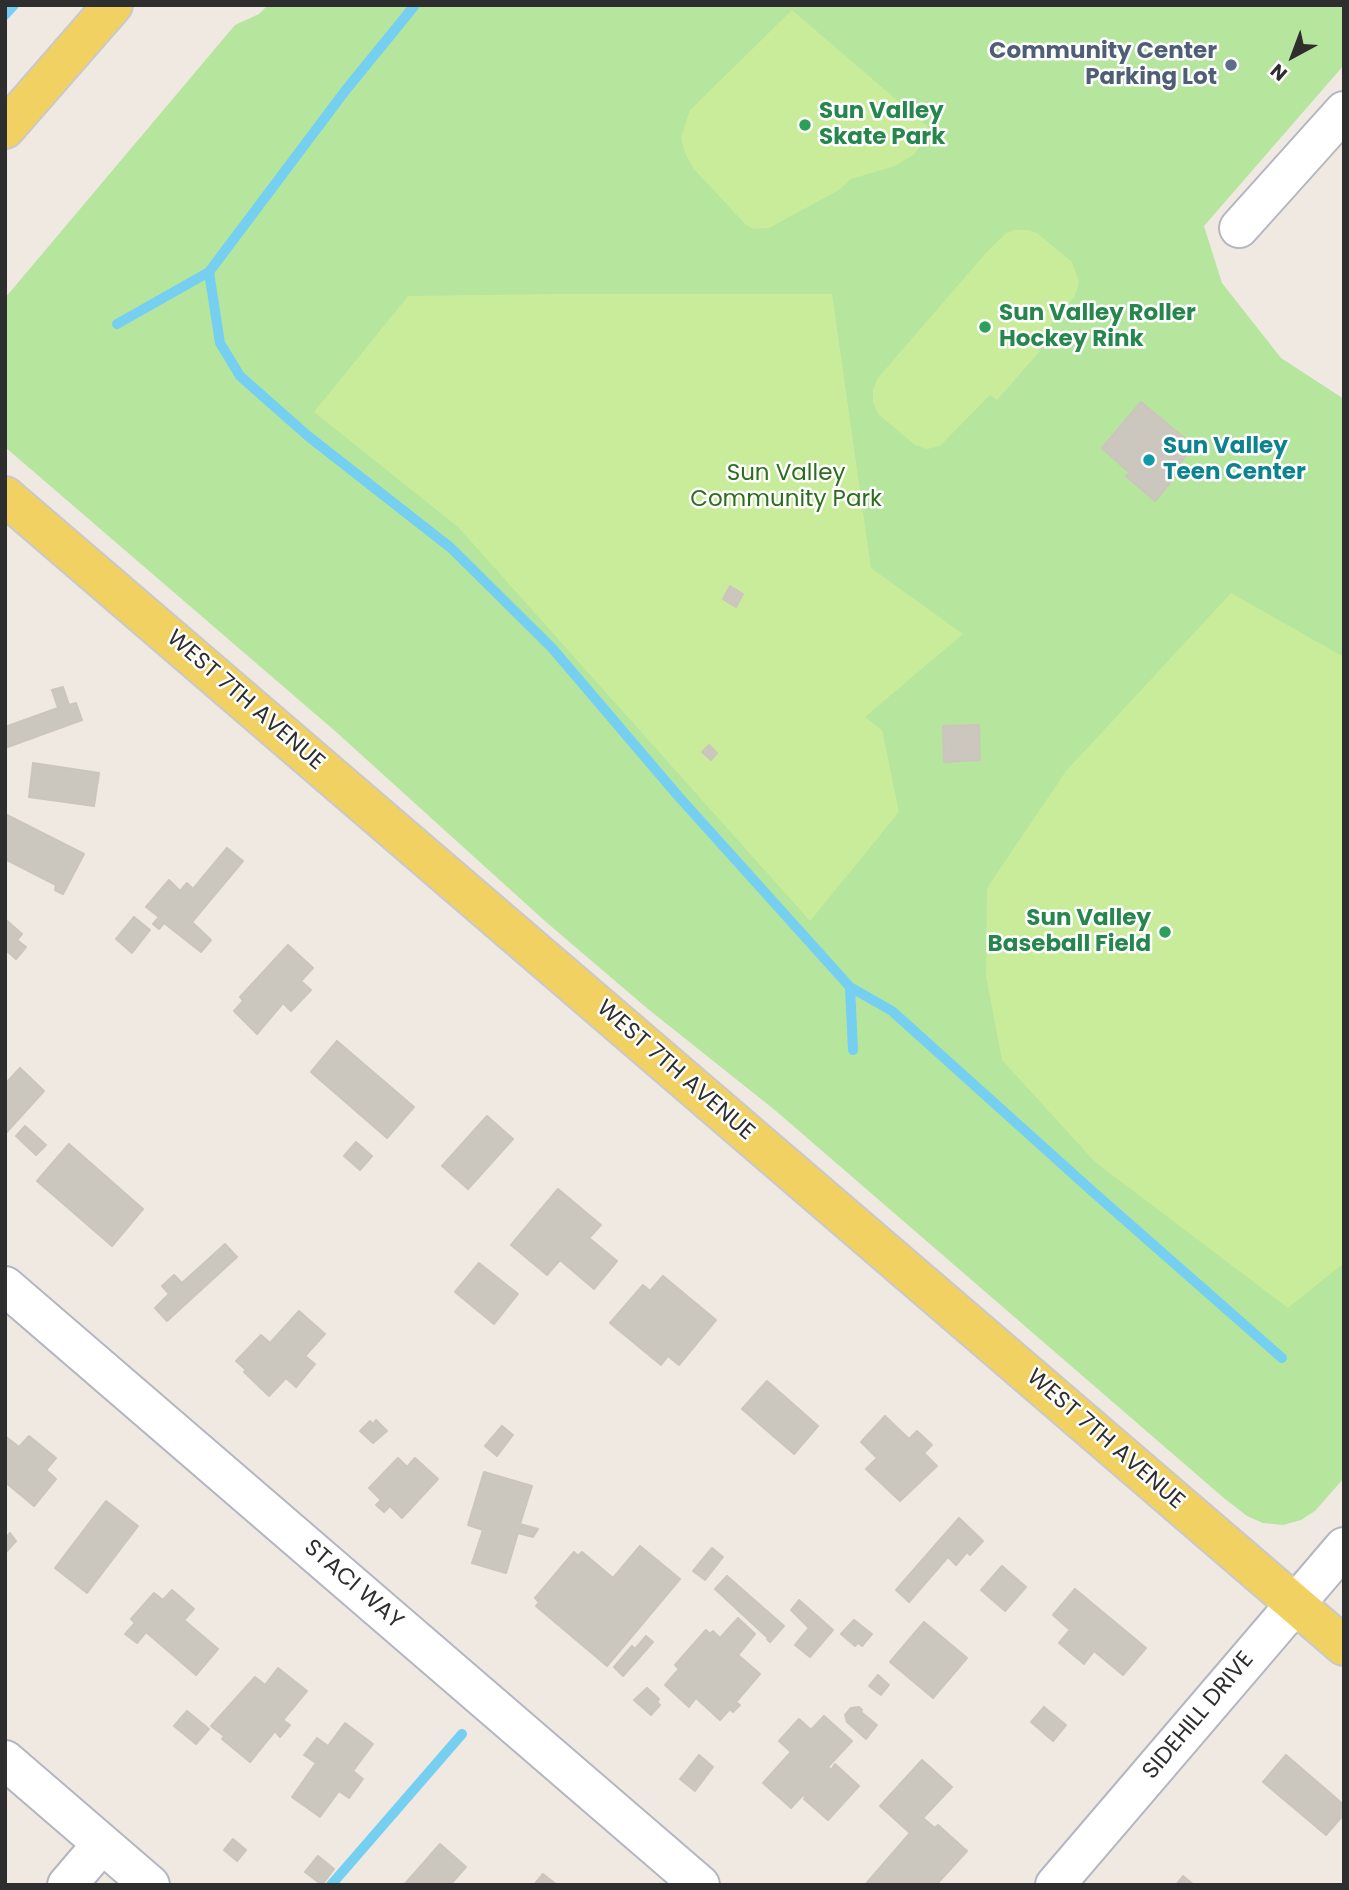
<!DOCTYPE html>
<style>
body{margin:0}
#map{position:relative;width:1349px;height:1890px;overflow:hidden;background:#efe9e1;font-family:Poppins,sans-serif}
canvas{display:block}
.frame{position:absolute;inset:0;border:7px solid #2e2e2e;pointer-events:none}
.north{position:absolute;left:1258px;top:21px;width:70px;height:70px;-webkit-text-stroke:5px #fff;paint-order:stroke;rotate:221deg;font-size:19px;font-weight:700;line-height:28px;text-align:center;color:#2e2e2e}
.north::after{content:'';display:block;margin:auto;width:24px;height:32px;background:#2e2e2e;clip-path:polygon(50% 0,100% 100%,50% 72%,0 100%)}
</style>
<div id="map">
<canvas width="1349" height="1890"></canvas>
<div class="frame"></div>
<div class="north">N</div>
</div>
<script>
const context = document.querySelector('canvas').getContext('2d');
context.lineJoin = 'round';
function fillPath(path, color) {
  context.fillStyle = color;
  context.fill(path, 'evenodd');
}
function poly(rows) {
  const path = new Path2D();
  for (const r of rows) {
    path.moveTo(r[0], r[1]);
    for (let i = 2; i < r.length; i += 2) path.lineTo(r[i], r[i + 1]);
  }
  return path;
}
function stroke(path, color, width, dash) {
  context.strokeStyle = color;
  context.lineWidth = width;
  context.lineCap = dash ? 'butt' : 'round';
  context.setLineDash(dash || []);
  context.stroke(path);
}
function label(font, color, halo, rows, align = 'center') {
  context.font = font + ' Poppins,sans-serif';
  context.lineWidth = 5;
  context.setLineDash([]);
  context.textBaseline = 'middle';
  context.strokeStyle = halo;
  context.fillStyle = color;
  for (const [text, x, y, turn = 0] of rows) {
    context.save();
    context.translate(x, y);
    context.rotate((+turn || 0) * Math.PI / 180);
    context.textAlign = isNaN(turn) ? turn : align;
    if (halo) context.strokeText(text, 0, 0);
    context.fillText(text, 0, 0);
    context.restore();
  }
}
fillPath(poly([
 [268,5,1344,5,1344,65,1204,226,1222,283,1281,358,1344,399,1344,1478,1315,1511,1301,1520,1283,1525,1263,1523,1247,1516,1225,1499,776,1111,648,1009,546,922,335,731,5,447,5,298,235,25,259,14]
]), '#b6e59e');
fillPath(poly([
 [792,10,933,131,913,155,895,166,851,179,839,190,769,228,753,229,745,224,693,168,685,153,681,138,690,110],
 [1014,230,1028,230,1037,233,1072,262,1079,282,1075,296,1033,345,1040,351,997,400,990,395,940,446,927,449,915,445,878,414,873,402,873,389,877,379,985,254,1006,233],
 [558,294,832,294,871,568,963,634,865,717,882,730,899,812,810,921,458,527,314,412,408,296],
 [1231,593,1344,657,1344,1263,1288,1308,1095,1162,1002,1060,986,976,987,888,1066,771]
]), '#c9ec9a');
stroke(poly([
 [5,15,14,5],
 [209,272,220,343,240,376,308,436,451,548,552,648,679,797,850,987,892,1011,1092,1191,1282,1358],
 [117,324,209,272,345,91,415,5],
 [850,987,853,1050],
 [331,1885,462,1734]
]), '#75cff0', 10);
const building = poly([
 [1141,402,1194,446,1173,471,1177,474,1155,501,1126,476,1130,473,1102,448,1141,402],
 [730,586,743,594,736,607,723,599,730,586],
 [63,687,69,705,76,703,82,720,5,748,5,727,58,708,52,690,63,687],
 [979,725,980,760,944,762,943,726,979,725],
 [709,745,717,753,711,760,702,752,709,745],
 [33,763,99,773,94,806,29,797,33,763],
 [5,814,84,854,63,894,55,890,56,885,5,859,5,814],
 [227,848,243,861,192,922,211,940,201,952,164,923,159,929,153,924,159,917,146,907,169,880,180,891,187,883,193,889,227,848],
 [134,917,150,930,132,953,116,939,134,917],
 [5,919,22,934,17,940,26,947,16,959,7,951,5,953,5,919],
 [288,945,313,968,301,981,311,990,291,1011,283,1003,257,1034,234,1011,243,1001,240,997,288,945],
 [337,1041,414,1107,387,1138,311,1072,337,1041],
 [20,1068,44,1091,5,1134,5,1084,20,1068],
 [487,1116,513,1139,468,1189,442,1166,487,1116],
 [25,1126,46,1145,36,1155,16,1136,25,1126],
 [356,1142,372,1156,360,1170,344,1156,356,1142],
 [69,1144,143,1209,112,1246,37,1181,69,1144],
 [558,1189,601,1225,589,1238,617,1261,594,1289,560,1260,547,1275,511,1245,558,1189],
 [225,1244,237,1257,167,1321,155,1308,169,1294,162,1286,174,1275,182,1283,225,1244],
 [479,1263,518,1294,494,1324,455,1292,479,1263],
 [663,1276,716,1320,679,1365,668,1356,661,1365,610,1323,643,1285,650,1291,663,1276],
 [299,1311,325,1334,305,1356,315,1364,296,1387,286,1378,269,1396,244,1372,246,1370,236,1361,261,1335,270,1343,299,1311],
 [767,1381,818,1426,794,1454,742,1409,767,1381],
 [885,1416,909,1439,917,1431,932,1445,924,1453,937,1466,900,1501,866,1469,877,1458,861,1442,885,1416],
 [376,1420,387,1431,373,1443,360,1431,370,1421,373,1424,376,1420],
 [502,1426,513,1435,497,1456,485,1446,502,1426],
 [5,1436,19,1447,29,1436,56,1458,46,1470,56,1479,34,1506,5,1482,5,1436],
 [398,1458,407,1467,415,1458,438,1479,402,1518,390,1506,384,1512,376,1505,381,1500,369,1488,398,1458],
 [484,1472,532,1486,520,1524,538,1529,533,1537,518,1533,506,1573,472,1563,483,1530,468,1525,484,1472],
 [106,1501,138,1526,87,1593,55,1568,106,1501],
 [959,1518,983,1541,970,1555,967,1552,956,1565,948,1557,909,1602,896,1590,959,1518],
 [10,1533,16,1541,5,1553,5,1539,10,1533],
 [640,1546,680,1579,607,1666,536,1606,539,1602,535,1598,574,1552,578,1556,582,1552,613,1578,640,1546],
 [712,1548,723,1557,705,1580,693,1571,712,1548],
 [1002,1566,1026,1587,1005,1611,981,1590,1002,1566],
 [727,1576,784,1626,770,1642,767,1639,768,1638,715,1589,727,1576],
 [1075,1589,1146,1648,1123,1675,1094,1651,1084,1664,1059,1643,1070,1630,1053,1615,1075,1589],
 [172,1590,194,1609,184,1620,218,1649,196,1675,146,1632,137,1643,125,1634,135,1623,131,1619,154,1593,163,1600,172,1590],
 [799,1600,833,1630,810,1657,795,1645,809,1628,791,1610,799,1600],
 [738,1618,755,1634,738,1655,760,1674,736,1702,740,1705,733,1712,730,1709,720,1720,696,1698,689,1707,665,1685,679,1669,675,1665,706,1630,710,1634,713,1631,720,1638,738,1618],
 [854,1620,872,1634,862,1646,858,1643,855,1646,841,1634,854,1620],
 [924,1622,967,1658,933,1698,890,1662,924,1622],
 [646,1636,653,1642,623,1676,614,1667,632,1646,635,1649,646,1636],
 [278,1668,307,1691,283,1720,290,1725,280,1737,275,1731,250,1762,222,1739,224,1736,211,1726,255,1677,265,1685,278,1668],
 [878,1675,889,1685,881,1695,869,1686,878,1675],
 [647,1688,659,1699,657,1702,660,1705,651,1715,634,1700,647,1688],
 [859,1707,862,1710,861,1712,877,1725,866,1739,847,1722,845,1715,851,1708,859,1707],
 [1044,1707,1066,1725,1053,1741,1031,1722,1044,1707],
 [187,1711,209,1729,196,1744,174,1726,187,1711],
 [824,1716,852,1741,828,1767,831,1770,835,1764,859,1786,828,1820,804,1799,806,1797,803,1795,791,1808,763,1783,791,1752,779,1741,799,1719,811,1730,824,1716],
 [345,1723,373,1744,353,1771,363,1779,349,1798,339,1791,320,1817,292,1797,316,1763,304,1755,317,1738,328,1746,345,1723],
 [699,1755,713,1767,695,1791,680,1779,699,1755],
 [1286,1755,1344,1805,1344,1814,1326,1835,1263,1782,1286,1755],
 [922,1760,952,1787,923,1818,935,1828,938,1825,967,1851,936,1885,865,1885,910,1833,880,1806,922,1760],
 [233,1839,246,1850,237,1861,224,1850,233,1839],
 [440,1844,466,1867,450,1885,404,1885,440,1844],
 [318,1856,334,1869,322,1885,305,1872,318,1856],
 [543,1874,557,1885,534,1885,543,1874],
 [1183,1876,1194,1885,1176,1885,1183,1876]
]);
fillPath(building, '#cbc7bf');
stroke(building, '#cbc5ba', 2);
const minor = poly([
 [1239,228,1344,111],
 [5,1286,700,1885],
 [5,1760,150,1885],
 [67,1885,102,1844],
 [1055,1885,1344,1547]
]);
const major = poly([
 [5,129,113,5],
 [5,496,1344,1646]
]);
stroke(minor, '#b4b7c1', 42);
stroke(major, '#c9c9c9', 42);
stroke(minor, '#fff', 38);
stroke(major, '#f2d163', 38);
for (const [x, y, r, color] of [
 [1231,65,7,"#5c6f8a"],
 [805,125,7,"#2e9e5b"],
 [985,327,7,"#2e9e5b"],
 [1149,460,7,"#0f9aa8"],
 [1165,932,7,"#2e9e5b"]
]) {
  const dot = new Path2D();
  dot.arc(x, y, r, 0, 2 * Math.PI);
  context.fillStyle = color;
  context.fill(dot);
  stroke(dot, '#fff', 2.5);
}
label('bold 23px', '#4e5e75', '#fff', [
 ["Community Center",1217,52],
 ["Parking Lot",1217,78]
], 'right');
label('bold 23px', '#27864d', '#fff', [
 ["Sun Valley",819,112],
 ["Skate Park",819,138],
 ["Sun Valley Roller",999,314],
 ["Hockey Rink",999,340],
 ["Sun Valley",1151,919,"right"],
 ["Baseball Field",1151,945,"right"]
], 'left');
label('bold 23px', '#0d838f', '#fff', [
 ["Sun Valley",1163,447],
 ["Teen Center",1163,473]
], 'left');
label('23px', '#2c6e1b', '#fff', [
 ["Sun Valley",786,474],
 ["Community Park",786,500]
]);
label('23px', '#2e2e2e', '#fff', [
 ["WEST 7TH AVENUE",245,701,41],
 ["WEST 7TH AVENUE",675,1071,41],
 ["WEST 7TH AVENUE",1105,1440,41],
 ["STACI WAY",353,1585,41],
 ["SIDEHILL DRIVE",1199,1716,-50]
]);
</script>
